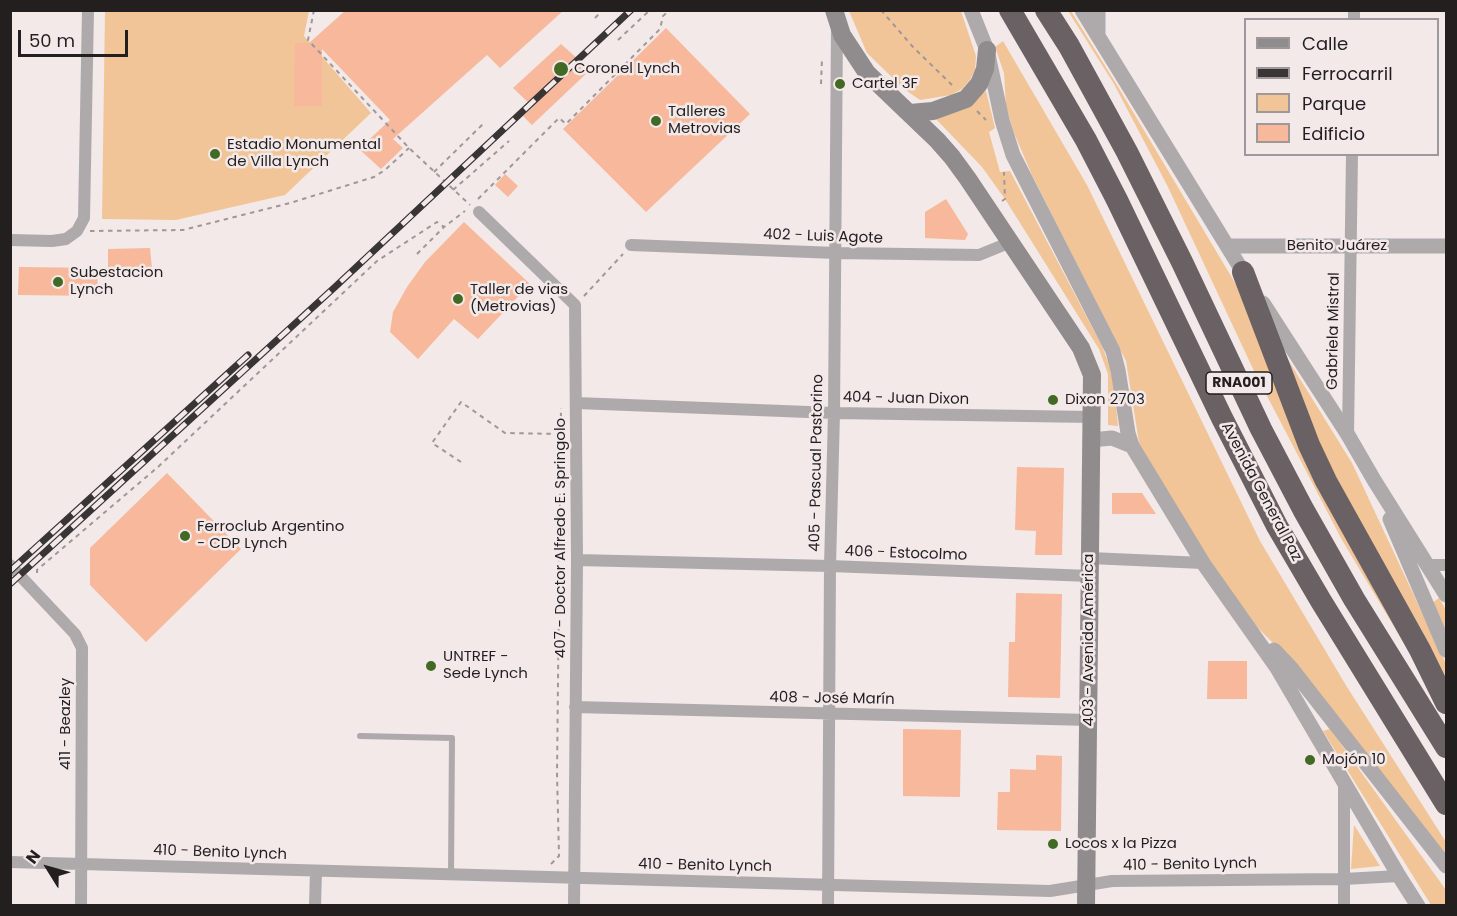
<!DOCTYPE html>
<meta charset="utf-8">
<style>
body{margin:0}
#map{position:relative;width:1457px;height:916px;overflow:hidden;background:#f2e9e8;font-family:Poppins,sans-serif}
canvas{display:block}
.frame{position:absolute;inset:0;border:12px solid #231f1f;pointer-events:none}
.legend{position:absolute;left:1244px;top:18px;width:195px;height:138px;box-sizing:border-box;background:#f2e9e8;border:2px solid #9f9898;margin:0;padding:8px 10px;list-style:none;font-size:18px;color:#231f1f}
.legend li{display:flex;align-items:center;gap:12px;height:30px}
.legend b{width:30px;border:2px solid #9f9898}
.north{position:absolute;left:18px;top:838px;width:60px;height:60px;-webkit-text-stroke:4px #f2e9e8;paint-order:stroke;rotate:307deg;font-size:16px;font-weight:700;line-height:24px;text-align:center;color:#231f1f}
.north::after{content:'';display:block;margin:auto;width:21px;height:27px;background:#231f1f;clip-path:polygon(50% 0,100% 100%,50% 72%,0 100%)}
.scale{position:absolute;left:18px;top:30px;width:110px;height:27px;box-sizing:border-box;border:3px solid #231f1f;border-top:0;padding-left:8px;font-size:18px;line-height:21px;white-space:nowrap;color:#231f1f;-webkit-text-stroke:4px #f2e9e8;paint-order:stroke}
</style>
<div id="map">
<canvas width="1457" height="916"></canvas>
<div class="frame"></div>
<ul class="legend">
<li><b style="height:8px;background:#908b8c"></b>Calle</li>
<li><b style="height:8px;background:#393535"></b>Ferrocarril</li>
<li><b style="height:16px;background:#f1c597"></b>Parque</li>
<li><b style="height:16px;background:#f7b89b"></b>Edificio</li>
</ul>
<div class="north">N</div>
<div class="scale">50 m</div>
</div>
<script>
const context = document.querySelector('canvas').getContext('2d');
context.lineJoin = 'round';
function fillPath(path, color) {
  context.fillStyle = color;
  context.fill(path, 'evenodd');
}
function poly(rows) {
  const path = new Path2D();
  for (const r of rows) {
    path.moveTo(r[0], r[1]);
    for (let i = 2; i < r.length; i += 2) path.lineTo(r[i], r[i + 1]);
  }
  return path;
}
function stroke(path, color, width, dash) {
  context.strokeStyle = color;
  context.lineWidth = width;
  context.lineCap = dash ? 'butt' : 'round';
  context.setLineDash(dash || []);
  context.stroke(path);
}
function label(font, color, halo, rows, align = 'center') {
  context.font = font + ' Poppins,sans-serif';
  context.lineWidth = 5;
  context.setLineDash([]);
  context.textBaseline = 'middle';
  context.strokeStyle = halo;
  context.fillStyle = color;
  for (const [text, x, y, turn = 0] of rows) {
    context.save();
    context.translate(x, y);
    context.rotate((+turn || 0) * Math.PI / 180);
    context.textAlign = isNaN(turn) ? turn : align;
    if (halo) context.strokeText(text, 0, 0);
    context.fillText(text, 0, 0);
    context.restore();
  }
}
fillPath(poly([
 [105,11,309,11,304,36,371,113,285,195,176,220,102,219],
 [849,11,961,11,976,56,975,70,970,80,962,89,951,95,920,100,904,89,867,53],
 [1068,11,1071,11,1117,85,1250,308,1411,655,1342,540,1254,371,1168,187,1114,84],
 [1003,41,1087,185,1260,541,1347,687,1446,842,1446,855,1291,661,1243,613,1141,455,1126,361,1032,175,1014,133,1006,106,1004,73,995,47],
 [986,91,995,128,989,132,1000,172,1010,171,1102,346,1113,375,1118,426,1108,425,1108,374,1099,349,1005,199,982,167,935,118],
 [1287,358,1352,463,1446,664,1446,684,1307,430],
 [1439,598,1446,610,1446,634,1432,603],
 [1330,729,1446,890,1446,905,1431,905,1323,731],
 [1354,825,1380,866,1351,869]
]), '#f1c597');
fillPath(poly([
 [346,10,564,10,500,68,487,55,393,139,403,148,381,169,359,149,390,120,322,49,322,106,294,106,295,43,309,43],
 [666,28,750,114,646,212,563,129],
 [561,44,590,70,532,125,523,116,533,107,513,88],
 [505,174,518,186,508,197,495,185],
 [946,199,968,234,965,240,925,238,925,212],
 [464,222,530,284,478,339,454,319,418,359,390,332,393,312,407,287,425,262],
 [150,248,152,269,108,269,108,249],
 [19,267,97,268,98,296,18,295],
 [1017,467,1064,468,1062,555,1035,555,1036,531,1015,530],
 [167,473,241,549,146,642,90,585,90,548],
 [1112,493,1142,493,1156,514,1112,514],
 [1016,593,1062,594,1060,698,1008,697,1009,642,1015,642],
 [1208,661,1247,661,1247,699,1207,699],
 [903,729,961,730,960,797,903,796],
 [1036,755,1062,756,1061,831,997,830,998,792,1010,792,1010,769,1036,770]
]), '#f7b89b');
stroke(poly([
 [314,10,308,40,409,148,470,205],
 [881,10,913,47,952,85],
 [595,18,603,10],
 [618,40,650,10],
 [821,84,822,58],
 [977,111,986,120],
 [434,172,483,124],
 [453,190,509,141],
 [478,199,559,118,566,124,660,29,663,16,670,10],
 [1002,201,1005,199,1004,172],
 [90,231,183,230,290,203,374,177,385,170,409,148],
 [417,254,444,227],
 [584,296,623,254],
 [461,462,432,443,461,402,505,433,561,434],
 [37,573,37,570,158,467,377,261,437,222,444,227,465,211],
 [551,864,559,856,557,774,561,408]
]), '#9f9897', 2, [4.5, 4.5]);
stroke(poly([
 [360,736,452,738,451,874]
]), '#aeaaab', 6);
stroke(poly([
 [1354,20,1354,10],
 [479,212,575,305,577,560,574,906],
 [10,240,52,241,66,239,77,231,84,218,88,10],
 [631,245,836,253,979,255,1011,242],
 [576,403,834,413,1092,417],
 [1348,435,1352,154],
 [1090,558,1203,563],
 [577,560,830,566,1090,576],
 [10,565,75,634,82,648,81,906],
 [1428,565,1446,565],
 [575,707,1089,720],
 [10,862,1050,891,1112,881,1344,879,1399,876],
 [315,906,316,871],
 [828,906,830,566,834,413,837,26],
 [1344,906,1344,783]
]), '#aeaaab', 12);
stroke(poly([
 [971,10,987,50,1002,120,1013,155,1113,351,1118,370,1128,433,1132,446,1203,563,1277,668,1399,876,1418,906],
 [1082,10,1248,280],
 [1098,35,1098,10],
 [1227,246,1446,246],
 [1263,303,1348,435,1374,480,1446,595],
 [1091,440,1112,438,1132,446],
 [1390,519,1446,650],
 [1274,650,1292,669,1446,866]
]), '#aeaaab', 15);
stroke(poly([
 [834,10,842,35,867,73,937,140,952,157,968,179,1081,348,1092,375,1086,906],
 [910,113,933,111,966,99,979,84,985,69,987,50]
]), '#908b8c', 18);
stroke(poly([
 [1010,10,1086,140,1117,200,1222,418,1277,526,1321,601,1446,804],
 [1046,10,1069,46,1127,152,1182,262,1261,429,1303,509,1354,599,1446,747],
 [1243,272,1309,445,1326,481,1420,650,1446,703]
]), '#696163', 22);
const rail = poly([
 [10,571,248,355],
 [10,584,335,287,631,10]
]);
stroke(rail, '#393535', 7);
stroke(rail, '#f2e9e8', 4.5, [14]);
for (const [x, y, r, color] of [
 [561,69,8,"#436a25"],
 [840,84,6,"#436a25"],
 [656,121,6,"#436a25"],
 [215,154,6,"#436a25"],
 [58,282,6,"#436a25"],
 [458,299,6,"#436a25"],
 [1053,400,6,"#436a25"],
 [185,536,6,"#436a25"],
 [431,666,6,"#436a25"],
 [1310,760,6,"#436a25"],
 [1053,844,6,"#436a25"]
]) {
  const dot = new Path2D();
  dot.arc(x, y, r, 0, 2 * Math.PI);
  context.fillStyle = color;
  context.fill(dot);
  stroke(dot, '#f2e9e8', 2);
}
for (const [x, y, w] of [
 [1239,383,66]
]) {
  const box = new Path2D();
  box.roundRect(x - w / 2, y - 11, w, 22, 4.5);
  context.fillStyle = '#f2e9e8';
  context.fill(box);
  stroke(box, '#231f1f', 1.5);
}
label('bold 14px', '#231f1f', null, [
 ["RNA001",1239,383]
]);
label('15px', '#231f1f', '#f2e9e8', [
 ["Coronel Lynch",574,69],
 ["Cartel 3F",852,84],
 ["Talleres",668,112],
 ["Metrovias",668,129],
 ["Estadio Monumental",227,145],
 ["de Villa Lynch",227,162],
 ["Subestacion",70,273],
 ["Lynch",70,290],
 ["Taller de vias",470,290],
 ["(Metrovias)",470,307],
 ["Dixon 2703",1065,400],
 ["Ferroclub Argentino",197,527],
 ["- CDP Lynch",197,544],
 ["UNTREF -",443,657],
 ["Sede Lynch",443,674],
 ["Mojón 10",1322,760],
 ["Locos x la Pizza",1065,844]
], 'left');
label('15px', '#231f1f', '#f2e9e8', [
 ["402 - Luis Agote",823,237,2],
 ["Benito Juárez",1337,246],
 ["Gabriela Mistral",1334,331,-89],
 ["404 - Juan Dixon",906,399,1],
 ["405 - Pascual Pastorino",817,463,-89],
 ["Avenida General Paz",1261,492,62],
 ["407 - Doctor Alfredo E. Springolo",561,538,-90],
 ["406 - Estocolmo",906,554,2],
 ["403 - Avenida América",1089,640,-90],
 ["408 - José Marín",832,699,1],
 ["411 - Beazley",66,724,-90],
 ["410 - Benito Lynch",220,853,2],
 ["410 - Benito Lynch",1190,865,-1],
 ["410 - Benito Lynch",705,866,1]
]);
</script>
